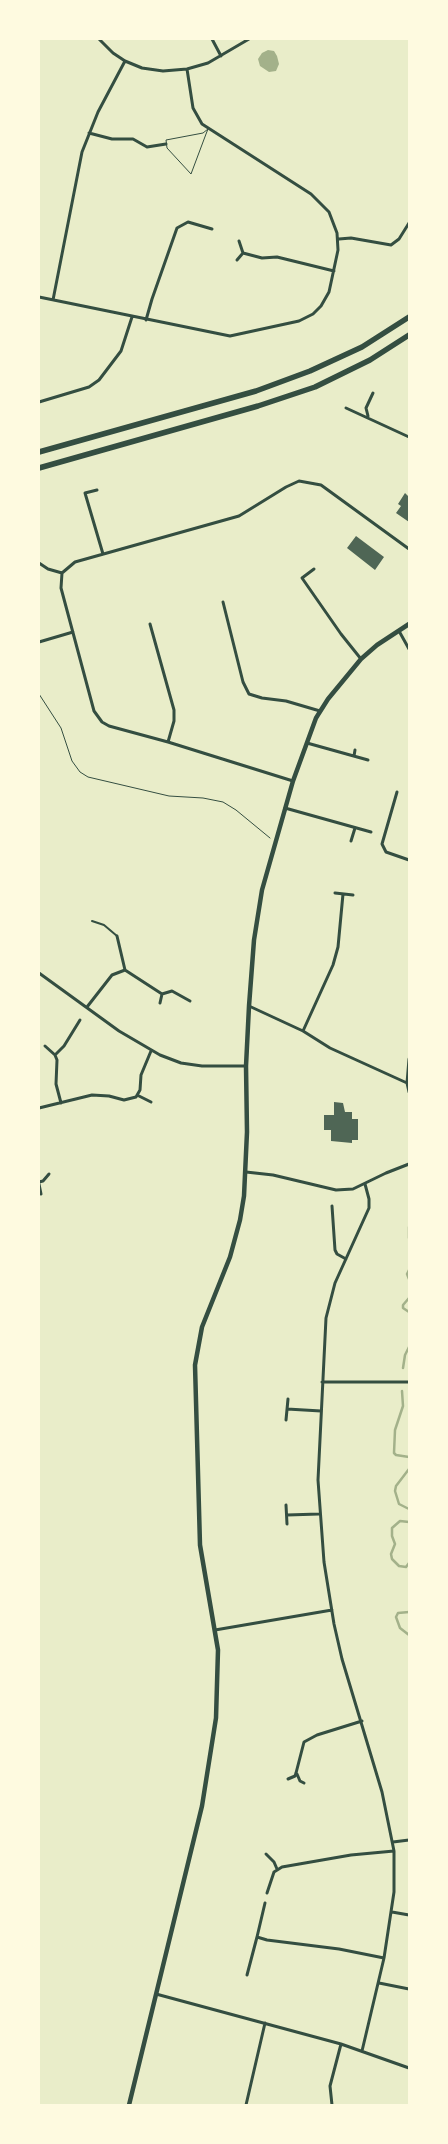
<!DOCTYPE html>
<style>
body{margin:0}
#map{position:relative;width:448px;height:2144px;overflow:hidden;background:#e9edc9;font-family:"Alegreya Sans",sans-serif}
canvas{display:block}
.frame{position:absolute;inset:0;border:40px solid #fefae0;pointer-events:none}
</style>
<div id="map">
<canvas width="448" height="2144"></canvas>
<div class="frame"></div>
</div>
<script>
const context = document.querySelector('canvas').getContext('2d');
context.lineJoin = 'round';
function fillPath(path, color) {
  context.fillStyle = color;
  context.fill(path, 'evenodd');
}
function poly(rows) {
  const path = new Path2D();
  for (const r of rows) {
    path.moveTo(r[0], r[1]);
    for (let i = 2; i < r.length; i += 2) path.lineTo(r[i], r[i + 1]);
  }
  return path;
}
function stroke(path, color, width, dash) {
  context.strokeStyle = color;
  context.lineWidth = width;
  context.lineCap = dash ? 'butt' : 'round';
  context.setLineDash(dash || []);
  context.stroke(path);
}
fillPath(poly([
 [268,50,274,51,277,56,279,64,276,71,269,72,260,66,258,59,262,53]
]), '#a3b18a');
stroke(poly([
 [409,1227,409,1238],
 [409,1270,407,1274,409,1279],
 [409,1298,403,1305,403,1308,409,1312],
 [403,1368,405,1355,409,1347],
 [402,1391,403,1406,395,1430,394,1453,396,1455,409,1457],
 [409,1469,396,1486,395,1491,399,1504,409,1509],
 [409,1522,400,1521,392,1528,392,1536,395,1544,391,1554,392,1559,399,1566,406,1567,409,1563],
 [409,1612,398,1613,396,1617,400,1628,409,1635]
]), '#a3b18a', 2.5);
fillPath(poly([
 [405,493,409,497,409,522,396,513,401,506,398,504],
 [356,536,384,557,375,570,347,548],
 [334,1102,343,1103,345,1112,352,1112,352,1119,358,1119,358,1140,352,1140,352,1143,331,1141,331,1130,324,1130,324,1115,334,1115]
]), '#4f6655');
stroke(poly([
 [208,129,206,134,191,174,167,148,166,140,203,133,208,129],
 [39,694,61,728,72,761,80,772,88,777,169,796,203,798,223,802,236,810,270,838]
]), '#344e41', 1);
stroke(poly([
 [92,921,104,925,117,936]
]), '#344e41', 2);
stroke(poly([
 [99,39,113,53,125,61,142,68,163,71,187,69,208,63,249,39],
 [212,39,221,56],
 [89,133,112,139,133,139,147,147,166,144],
 [339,239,351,238,391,245,399,239,409,223],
 [239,241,243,253],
 [237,260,243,253,262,258,277,257,334,271],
 [39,297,230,336,299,321,313,314,321,306,329,292,338,250,337,233,329,212,311,194,202,124,193,108,187,69],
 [53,300,82,152,98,112,125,61],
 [146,320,152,299,177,228,188,222,212,229],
 [39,402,89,387,99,380,121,351,132,317],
 [346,408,409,437],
 [368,416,366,408,373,393],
 [97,490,85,493,103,554],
 [39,563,48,569,62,573],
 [314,569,302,578,341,634,361,659],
 [223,602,243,682,249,694,262,698,286,701,320,711],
 [150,624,174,710,174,721,168,742],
 [399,631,409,649],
 [39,642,73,632],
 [307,743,368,760],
 [354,756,355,750],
 [293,781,168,742,109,726,102,722,94,711,61,588,62,573,75,562,239,516,286,487,299,481,321,485,409,549],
 [397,792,382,844,386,852,409,860],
 [285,808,371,832],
 [351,841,355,828],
 [335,893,353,895],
 [117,936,125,970],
 [39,973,119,1031,160,1055,181,1063,202,1066,246,1066],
 [160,1003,162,994],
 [249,1006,303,1031,330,1048,407,1083],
 [87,1007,112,975,125,970,162,994,172,991,190,1001],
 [303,1031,333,965,338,947,343,894],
 [45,1046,55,1055,57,1060,56,1084,61,1103],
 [55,1055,64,1046,80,1020],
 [409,1059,407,1083,409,1092],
 [139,1096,151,1102],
 [39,1108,92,1095,109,1096,124,1100,136,1097,140,1090,141,1075,151,1051],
 [246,1172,273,1175,336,1190,353,1189,386,1173,409,1164],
 [39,1182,43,1181,49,1174],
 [39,1184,41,1194],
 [332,1206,335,1250,337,1254,346,1259],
 [322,1382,409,1382],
 [287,1409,321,1411],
 [286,1420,288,1399],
 [286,1505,287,1524],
 [287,1515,319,1514],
 [215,1630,332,1610],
 [297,1774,300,1781,304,1783],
 [288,1779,295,1776,296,1773,304,1742,317,1735,362,1721],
 [393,1842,409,1840],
 [266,1854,274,1862,277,1869],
 [267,1893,274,1872,282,1867,351,1855,394,1851],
 [265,1903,257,1937,267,1940,339,1949,384,1958],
 [392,1912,409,1915],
 [247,1975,257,1937],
 [379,1983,409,1989],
 [156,1994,341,2044,409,2068],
 [362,2051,384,1958,394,1892,394,1851,382,1792,342,1659,334,1624,324,1562,318,1480,326,1318,335,1283,369,1208,369,1199,365,1184],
 [246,2105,265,2023],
 [332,2105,330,2086,341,2044]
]), '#344e41', 3);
stroke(poly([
 [129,2105,202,1806,216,1718,218,1650,200,1545,195,1365,202,1327,230,1257,240,1220,244,1196,247,1132,246,1066,249,1006,254,940,262,890,293,781,316,718,328,699,361,659,377,645,409,624]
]), '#344e41', 4.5);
stroke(poly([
 [39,452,256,391,310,371,362,347,409,317],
 [39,468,258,406,315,387,370,360,409,335]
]), '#344e41', 5.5);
</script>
